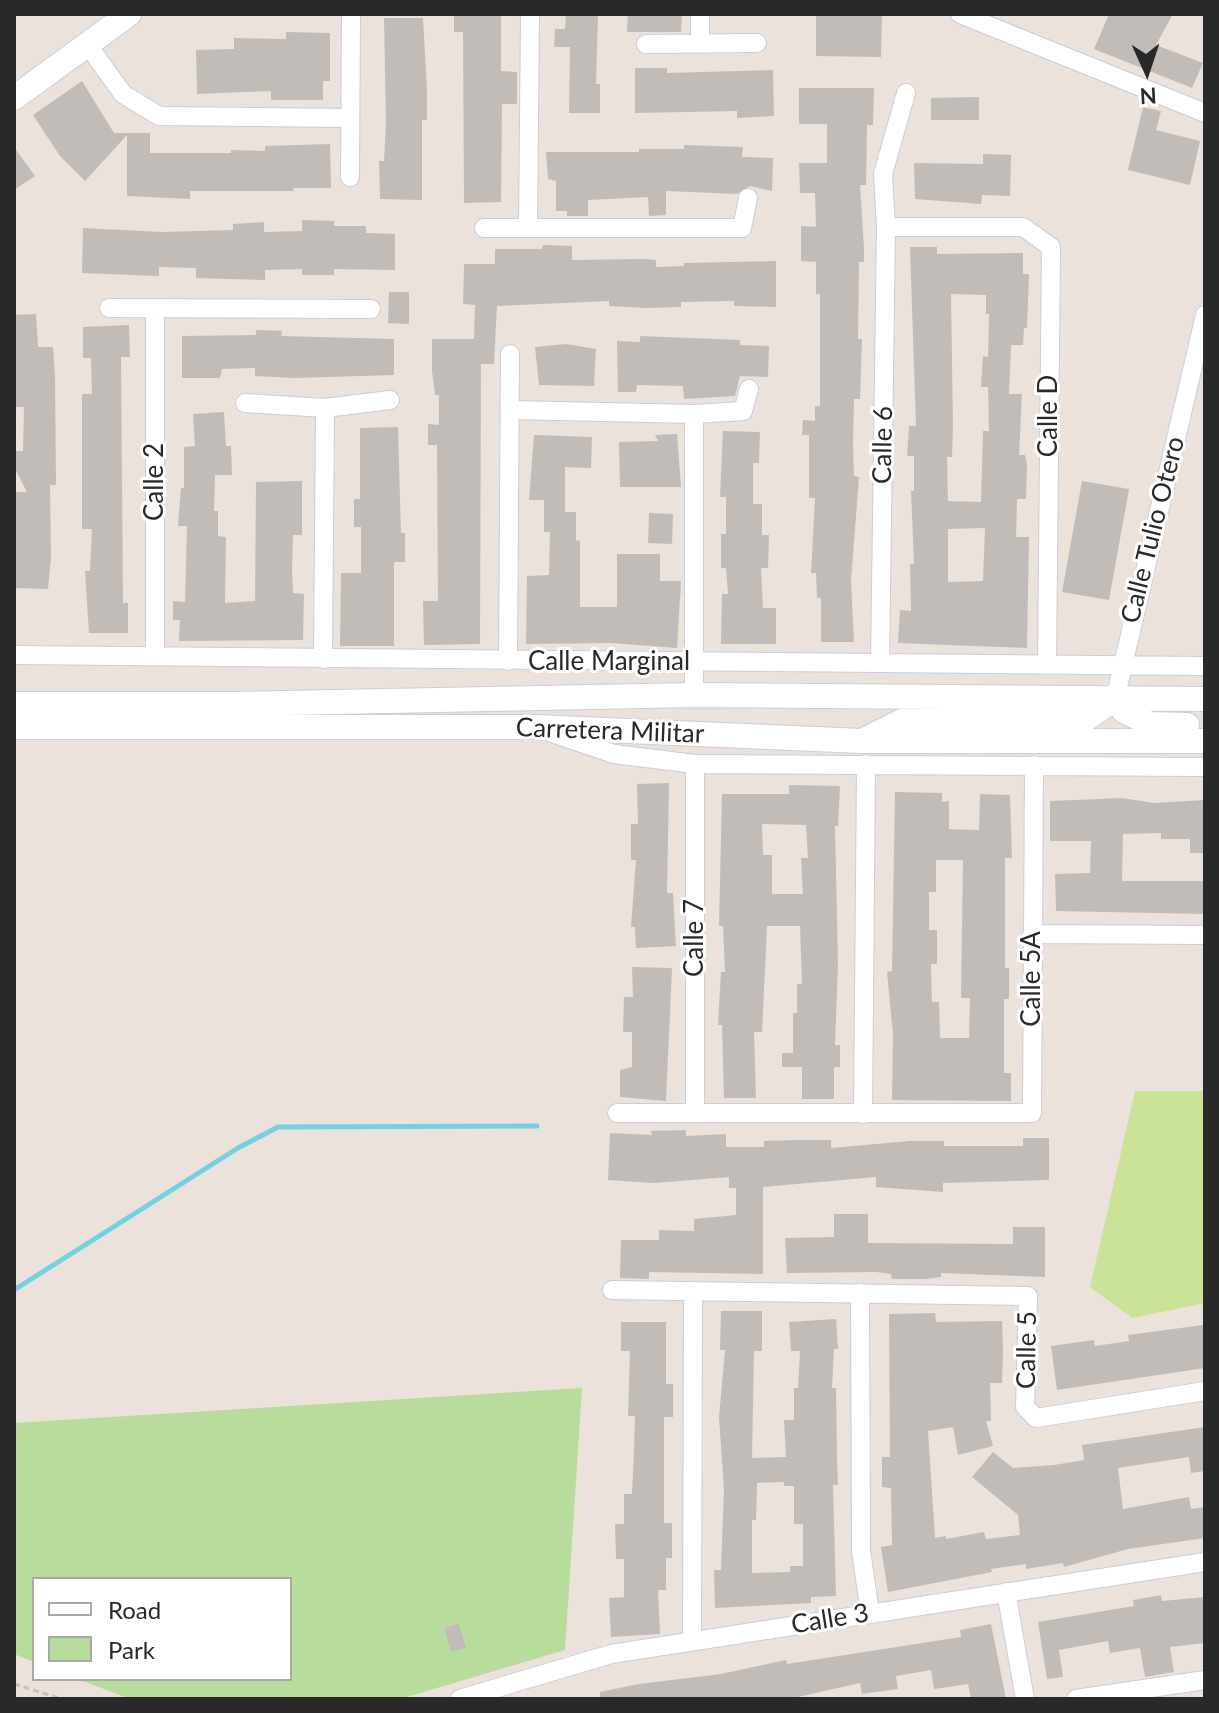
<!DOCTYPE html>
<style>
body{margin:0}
#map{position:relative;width:1219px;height:1713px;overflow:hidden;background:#eae2db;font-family:Lato,sans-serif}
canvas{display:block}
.frame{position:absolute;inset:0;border:16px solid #292929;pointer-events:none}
.legend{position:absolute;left:32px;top:1577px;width:260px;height:104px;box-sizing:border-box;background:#fff;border:2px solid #a9a9a9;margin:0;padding:10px 14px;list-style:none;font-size:24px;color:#292929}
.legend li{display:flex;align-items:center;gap:16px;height:40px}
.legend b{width:40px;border:2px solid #a9a9a9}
.north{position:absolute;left:1107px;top:32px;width:80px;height:80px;-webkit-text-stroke:6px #fff;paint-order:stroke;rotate:177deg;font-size:22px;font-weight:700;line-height:32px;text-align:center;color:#292929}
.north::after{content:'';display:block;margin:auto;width:28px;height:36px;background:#292929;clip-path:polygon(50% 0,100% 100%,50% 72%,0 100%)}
</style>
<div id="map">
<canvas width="1219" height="1713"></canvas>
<div class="frame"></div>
<ul class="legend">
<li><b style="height:10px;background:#fff"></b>Road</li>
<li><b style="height:22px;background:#b7dc9c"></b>Park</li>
</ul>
<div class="north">N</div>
</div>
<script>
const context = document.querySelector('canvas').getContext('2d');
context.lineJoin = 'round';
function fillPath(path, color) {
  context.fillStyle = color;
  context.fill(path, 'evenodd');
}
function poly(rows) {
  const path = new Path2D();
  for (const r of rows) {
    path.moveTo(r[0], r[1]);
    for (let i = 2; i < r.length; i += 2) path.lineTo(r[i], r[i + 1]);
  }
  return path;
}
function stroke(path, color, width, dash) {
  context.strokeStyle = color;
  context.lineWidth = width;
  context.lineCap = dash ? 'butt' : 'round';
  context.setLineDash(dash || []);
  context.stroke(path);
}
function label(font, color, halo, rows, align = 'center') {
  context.font = font + ' Lato,sans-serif';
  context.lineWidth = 6;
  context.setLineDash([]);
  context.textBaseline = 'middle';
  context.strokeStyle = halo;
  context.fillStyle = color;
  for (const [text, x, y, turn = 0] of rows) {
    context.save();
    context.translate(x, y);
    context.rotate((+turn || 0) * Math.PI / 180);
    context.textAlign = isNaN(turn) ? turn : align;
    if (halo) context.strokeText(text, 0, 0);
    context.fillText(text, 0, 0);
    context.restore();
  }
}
fillPath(poly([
 [582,1388,565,1650,400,1699,130,1699,78,1679,290,1679,290,1579,34,1579,34,1662,14,1654,14,1423]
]), '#b7dc9c');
fillPath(poly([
 [1135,1091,1205,1091,1205,1303,1132,1318,1090,1287]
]), '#cae398');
stroke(poly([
 [14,1290,238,1148,278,1127,537,1126]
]), '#76d0e4', 5);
fillPath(poly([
 [454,14,501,14,501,71,517,72,517,104,502,104,501,202,464,203,463,32,454,32],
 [628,14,682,14,681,32,627,32],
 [816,14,882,14,881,57,816,56],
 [1109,14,1173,14,1156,45,1203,63,1192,88,1094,49],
 [566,15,598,16,596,84,600,84,600,113,569,113,570,47,554,47,555,29,565,29],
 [384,18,423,18,427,89,427,120,422,120,422,200,380,199,379,161,384,161,386,123],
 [286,32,330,33,330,81,323,81,323,100,271,100,271,91,197,94,196,50,234,49,234,38,286,39],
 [635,68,667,68,667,73,773,70,774,116,737,118,737,111,635,113],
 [82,81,114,133,150,133,150,153,231,153,231,150,265,151,265,146,330,144,331,188,293,188,294,191,190,191,190,199,127,196,127,135,85,181,60,156,33,115],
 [799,88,874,88,873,125,867,125,866,185,860,185,864,248,864,262,859,262,858,339,862,339,860,399,854,399,853,443,854,476,859,477,851,581,854,642,821,642,821,598,817,598,816,573,811,573,815,498,809,498,809,435,802,435,803,420,815,421,815,406,820,406,820,294,816,294,816,262,801,261,801,226,816,227,815,193,800,193,799,163,827,163,827,124,799,124],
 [979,97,979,120,931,120,931,98],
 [1143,107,1161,111,1156,130,1200,141,1190,185,1128,170],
 [684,145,743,147,742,157,773,158,772,191,750,186,737,194,666,191,666,215,649,216,648,197,588,200,588,216,567,216,567,211,556,211,556,181,548,179,546,152,639,152,639,149,684,149],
 [14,147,35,176,14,190],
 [983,154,1011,155,1010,196,982,195,981,204,915,199,914,163,983,164],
 [302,220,334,221,334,226,366,226,366,233,395,234,395,270,334,269,334,275,302,275,302,269,265,270,265,280,196,278,196,268,159,267,159,276,82,273,83,228,163,232,233,230,233,224,264,222,264,232,302,231],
 [543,245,572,246,572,260,643,259,656,260,656,267,684,266,684,263,776,261,776,307,734,306,734,301,681,302,681,307,645,308,609,306,609,301,497,306,494,364,481,364,480,644,424,645,423,601,438,601,437,445,428,445,428,424,439,425,439,395,435,395,432,371,432,339,474,339,475,305,463,304,464,264,495,264,495,249,542,249],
 [910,247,937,247,937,254,1023,253,1023,274,1029,274,1027,328,1024,328,1023,345,1011,345,1009,394,1022,394,1019,455,1025,455,1027,465,1026,499,1017,499,1016,537,1029,537,1027,648,898,643,900,610,911,611,910,564,914,564,911,491,914,491,914,456,907,456,909,426,916,426],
 [951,294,986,295,986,314,989,314,988,357,983,356,981,387,988,387,989,431,983,431,981,502,948,501,947,457,952,457,953,427],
 [985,528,983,581,948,582,948,529],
 [389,292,409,292,409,324,388,323],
 [36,314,38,347,53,347,55,378,56,485,50,485,51,557,48,589,14,588,14,492,27,492,14,467,14,451,23,451,24,407,14,407,14,315],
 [129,325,130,357,121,357,123,603,128,603,128,633,89,633,85,571,90,571,92,529,82,529,82,394,92,394,91,358,83,358,83,327],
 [256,330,282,331,281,336,394,339,394,375,294,378,255,376,255,368,222,369,220,378,182,378,182,336,256,335],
 [640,336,740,340,740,345,769,346,768,377,740,376,735,396,684,399,683,386,637,385,636,392,618,392,617,341,640,342],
 [566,344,596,349,594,386,539,385,535,347],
 [224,412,226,446,231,446,232,475,215,475,214,511,218,511,218,536,226,537,225,603,255,601,256,482,302,481,302,535,293,535,292,569,293,593,304,594,303,640,179,641,180,620,173,620,173,601,185,602,187,526,178,526,181,488,184,488,184,447,195,446,193,414],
 [398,427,401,533,405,533,405,562,394,562,394,646,340,646,341,573,361,573,361,527,354,527,354,499,360,499,360,428],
 [723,431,760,432,759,463,753,463,753,504,762,504,762,535,769,535,768,568,761,568,763,608,776,608,776,644,721,644,722,594,728,594,726,568,721,568,721,534,726,534,726,497,720,497],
 [677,434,681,487,620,487,619,442,658,441,655,435],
 [534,435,592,437,591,468,565,467,565,512,576,512,576,540,580,541,580,607,617,607,617,554,660,554,660,581,681,581,677,648,611,643,526,644,527,576,549,575,550,532,544,532,544,500,529,500],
 [1082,481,1129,489,1109,600,1062,592],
 [649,513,673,514,672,544,648,543],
 [669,783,667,893,673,893,676,946,636,948,635,927,631,927,636,860,631,860,631,824,638,824,637,784],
 [789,785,840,786,838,826,835,826,838,963,835,1045,840,1045,840,1067,834,1067,834,1099,802,1099,802,1067,782,1067,782,1053,793,1053,793,1013,797,1013,797,984,802,984,800,926,767,926,762,1032,754,1032,756,1098,724,1098,722,1025,718,1025,721,972,725,972,723,926,719,926,722,794,789,794],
 [762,824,806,825,808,858,801,858,803,894,772,894,772,855,763,855],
 [895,792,942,793,942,802,949,801,949,829,979,830,980,794,1010,795,1012,858,1005,858,1005,968,1009,968,1009,999,1004,999,1004,1073,1011,1073,1011,1101,892,1100,893,1034,887,972,892,971],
 [936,860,963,860,961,998,970,998,969,1038,940,1038,939,1002,932,1002,931,964,937,964,937,930,929,930,929,892,936,892],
 [1122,798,1154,803,1205,800,1205,853,1190,853,1190,839,1161,839,1161,833,1123,834,1122,881,1205,881,1205,914,1056,911,1055,874,1090,873,1091,841,1050,841,1050,801],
 [632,967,672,968,666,1101,620,1097,620,1070,632,1067,632,1032,623,1032,624,997,633,997],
 [686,1130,686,1136,726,1134,726,1147,764,1147,764,1141,798,1140,831,1140,831,1148,910,1141,944,1141,944,1146,1023,1146,1023,1138,1049,1138,1049,1180,943,1183,943,1192,876,1187,876,1177,763,1187,763,1274,649,1272,649,1279,620,1278,621,1240,659,1240,659,1230,694,1231,694,1219,736,1215,736,1188,729,1188,729,1177,654,1183,608,1180,610,1133,652,1135,651,1131],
 [834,1214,868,1214,868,1243,1013,1244,1013,1227,1045,1227,1045,1277,941,1273,941,1277,925,1279,892,1279,891,1274,876,1272,787,1273,785,1238,834,1237],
 [721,1311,762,1311,762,1351,754,1351,752,1458,786,1457,784,1420,794,1420,794,1388,798,1388,800,1351,791,1351,789,1322,836,1319,838,1349,834,1349,832,1388,836,1388,837,1459,838,1485,833,1485,836,1596,811,1597,811,1603,715,1608,714,1570,721,1570,724,1489,719,1417,725,1350,720,1350],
 [784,1482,784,1486,794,1486,794,1524,803,1524,803,1566,790,1566,790,1572,752,1573,752,1520,756,1520,757,1483],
 [935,1313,936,1322,1002,1321,1003,1350,1002,1383,990,1383,991,1421,986,1421,993,1446,958,1455,953,1427,928,1431,935,1538,946,1536,946,1539,984,1532,986,1539,1020,1535,1018,1515,972,1477,993,1452,1013,1468,1054,1465,1084,1460,1082,1445,1205,1427,1205,1471,1191,1473,1189,1457,1118,1468,1123,1509,1189,1497,1191,1509,1205,1507,1205,1538,1128,1549,1064,1567,1063,1563,1026,1569,1026,1564,991,1569,992,1572,888,1592,881,1547,892,1545,891,1488,882,1487,882,1457,890,1457,889,1314],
 [621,1322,666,1322,666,1384,673,1384,673,1417,664,1417,664,1523,672,1523,672,1558,666,1558,666,1590,658,1590,660,1634,611,1637,609,1598,624,1597,624,1559,616,1559,615,1524,624,1524,624,1494,632,1494,634,1450,635,1416,628,1416,630,1351,621,1351],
 [1203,1325,1205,1368,1057,1390,1051,1346,1094,1340,1095,1346,1129,1341,1128,1335],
 [1161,1595,1162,1601,1205,1597,1205,1643,1170,1647,1174,1672,1145,1677,1140,1648,1110,1653,1108,1641,1059,1650,1063,1677,1047,1679,1038,1622,1134,1606,1133,1600],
 [459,1624,466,1648,451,1652,444,1628],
 [991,1624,1006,1699,971,1699,968,1684,934,1689,931,1670,896,1676,898,1689,862,1694,860,1683,789,1699,600,1699,600,1692,639,1684,721,1674,786,1660,787,1664,961,1637,960,1630]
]), '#c2bcb8');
const street = poly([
 [700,14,700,41],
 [960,14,1205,113],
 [87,44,123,94,159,116,350,118],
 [646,44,757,43],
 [350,177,351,14],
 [528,227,530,14],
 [886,227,1023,227,1051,247,1047,665],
 [484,228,742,228,748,198],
 [109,308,371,309],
 [245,403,325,408,390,400],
 [511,410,694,414,743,411,749,389],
 [694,414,694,695],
 [14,655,1205,666],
 [155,656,155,308],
 [323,659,325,408],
 [508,661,510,354],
 [880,663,886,227,883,174,906,93],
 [1115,699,1205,315],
 [552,733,614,754,695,764,1205,767],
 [1032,934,1205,935],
 [695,1112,695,764],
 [617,1113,1032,1113,1034,765],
 [863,1114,866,764],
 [612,1290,1028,1296,1025,1407,1036,1418,1205,1391],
 [860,1293,861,1550,870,1613],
 [1006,1592,1025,1699],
 [692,1641,693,1293],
 [460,1699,611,1654,1205,1562],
 [1076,1699,1205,1680]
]);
const secondary = poly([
 [14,98,129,14],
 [1115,699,1124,711,1150,724,1187,725],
 [14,704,233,704,694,695,1205,699],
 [14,727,535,727,862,741,1205,741],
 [868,738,902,721,1083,721,1115,699]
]);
stroke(street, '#caced9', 20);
stroke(secondary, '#caced9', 26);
stroke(poly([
 [14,1684,62,1699]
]), '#c3c3c3', 3, [6, 4]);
stroke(street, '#fff', 18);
stroke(secondary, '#fff', 24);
label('26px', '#292929', '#fff', [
 ["Calle D",1049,416,-90],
 ["Calle 6",883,445,-89],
 ["Calle 2",155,482,-90],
 ["Calle Tulio Otero",1153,530,-76],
 ["Calle Marginal",609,662],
 ["Carretera Militar",610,731,2],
 ["Calle 7",695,938,-90],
 ["Calle 5A",1032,979,-90],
 ["Calle 5",1027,1350,-89],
 ["Calle 3",830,1619,-9]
]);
</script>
